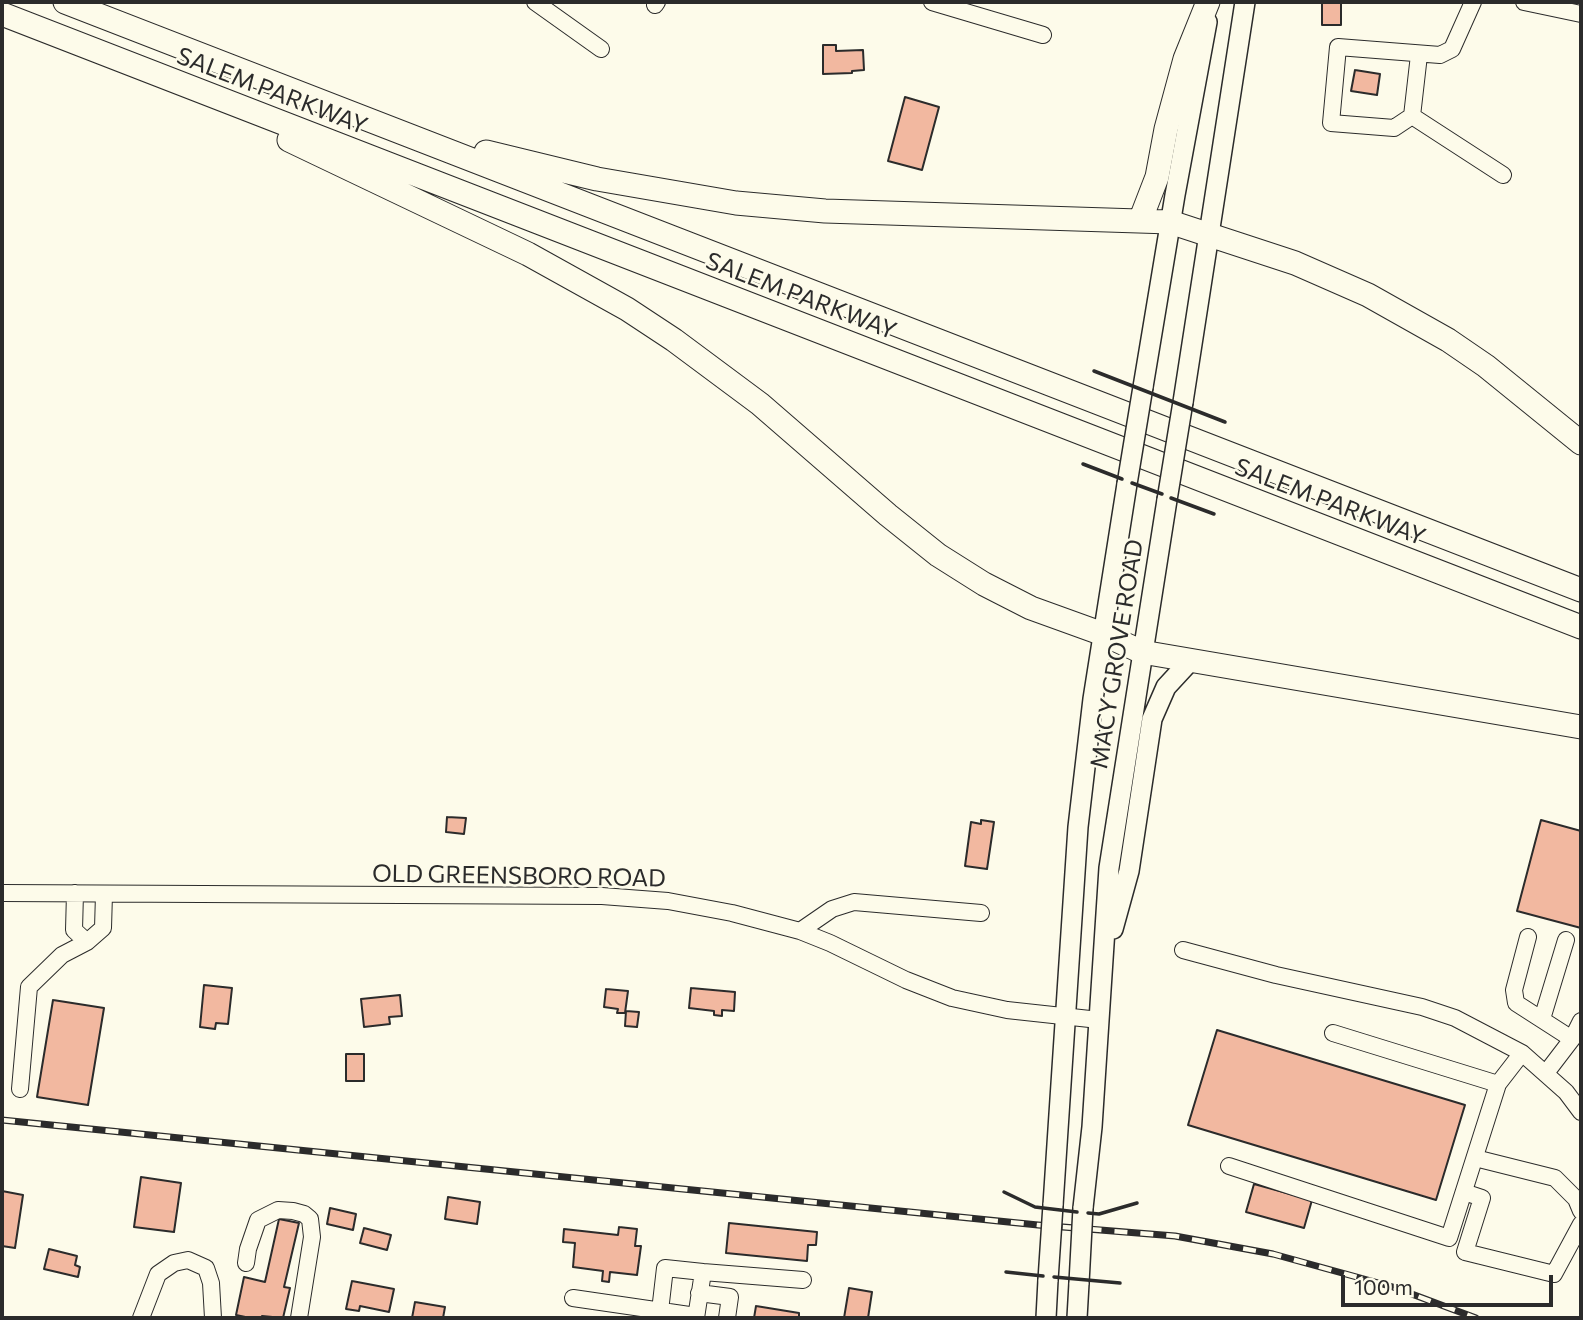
<!DOCTYPE html>
<style>
body{margin:0}
#map{position:relative;width:1583px;height:1320px;overflow:hidden;background:#fdfbea;font-family:Commissioner,sans-serif}
canvas{display:block}
.frame{position:absolute;inset:0;border:4px solid #2b2b2b;pointer-events:none}
.scale{position:absolute;left:1341px;top:1275px;width:212px;height:32px;box-sizing:border-box;border:4px solid #2b2b2b;border-top:0;padding-left:9px;font-size:21px;line-height:24px;white-space:nowrap;color:#2b2b2b;-webkit-text-stroke:5px #fdfbea;paint-order:stroke}
</style>
<div id="map">
<canvas width="1583" height="1320"></canvas>
<div class="frame"></div>
<div class="scale">100 m</div>
</div>
<script>
const context = document.querySelector('canvas').getContext('2d');
context.lineJoin = 'round';
function fillPath(path, color) {
  context.fillStyle = color;
  context.fill(path, 'evenodd');
}
function poly(rows) {
  const path = new Path2D();
  for (const r of rows) {
    path.moveTo(r[0], r[1]);
    for (let i = 2; i < r.length; i += 2) path.lineTo(r[i], r[i + 1]);
  }
  return path;
}
function stroke(path, color, width, dash) {
  context.strokeStyle = color;
  context.lineWidth = width;
  context.lineCap = dash ? 'butt' : 'round';
  context.setLineDash(dash || []);
  context.stroke(path);
}
function label(font, color, halo, rows, align = 'center') {
  context.font = font + ' Commissioner,sans-serif';
  context.lineWidth = 5;
  context.setLineDash([]);
  context.textBaseline = 'middle';
  context.strokeStyle = halo;
  context.fillStyle = color;
  for (const [text, x, y, turn = 0] of rows) {
    context.save();
    context.translate(x, y);
    context.rotate((+turn || 0) * Math.PI / 180);
    context.textAlign = isNaN(turn) ? turn : align;
    if (halo) context.strokeText(text, 0, 0);
    context.fillText(text, 0, 0);
    context.restore();
  }
}
const building = poly([
 [1322,2,1341,2,1341,25,1322,25,1322,2],
 [823,45,836,45,836,51,863,50,864,70,852,71,852,73,823,74,823,45],
 [1355,70,1380,74,1377,95,1351,91,1355,70],
 [905,97,939,107,922,170,888,161,905,97],
 [447,817,466,818,464,834,446,832,447,817],
 [981,820,994,822,987,869,965,866,971,822,981,824,981,820],
 [1541,820,1581,831,1581,928,1517,911,1541,820],
 [204,985,232,988,228,1024,216,1023,215,1029,200,1027,204,985],
 [691,988,735,992,734,1011,722,1010,722,1016,714,1015,714,1011,689,1008,691,988],
 [606,989,628,991,625,1013,617,1013,618,1009,604,1007,606,989],
 [400,995,402,1016,389,1017,390,1024,364,1027,361,999,400,995],
 [53,1000,104,1008,88,1105,37,1097,53,1000],
 [626,1011,639,1012,637,1027,625,1026,626,1011],
 [1217,1030,1465,1105,1436,1200,1188,1125,1217,1030],
 [346,1054,364,1054,364,1081,346,1081,346,1054],
 [141,1177,181,1183,174,1232,134,1227,141,1177],
 [1254,1184,1312,1200,1304,1228,1246,1212,1254,1184],
 [2,1191,23,1195,15,1248,2,1246,2,1191],
 [448,1197,480,1202,477,1224,445,1219,448,1197],
 [330,1208,356,1214,353,1230,327,1224,330,1208],
 [279,1219,299,1223,284,1287,290,1288,283,1318,262,1316,262,1318,250,1318,236,1315,244,1277,265,1282,279,1219],
 [729,1223,817,1232,816,1245,808,1245,807,1261,726,1253,729,1223],
 [619,1227,637,1229,635,1246,641,1246,637,1275,610,1272,609,1282,602,1281,603,1271,573,1267,575,1243,563,1242,564,1229,618,1235,619,1227],
 [364,1228,391,1235,387,1250,360,1243,364,1228],
 [49,1249,77,1256,75,1265,80,1267,78,1277,44,1269,49,1249],
 [352,1281,394,1289,389,1312,360,1306,359,1311,346,1309,352,1281],
 [849,1288,872,1292,868,1318,844,1318,849,1288],
 [415,1302,445,1307,443,1318,412,1318,415,1302],
 [756,1306,799,1313,799,1318,754,1318,756,1306]
]);
fillPath(building, '#f2b8a0');
stroke(building, '#2b2b2b', 2);
const minor = poly([
 [535,2,601,49],
 [932,2,1043,35],
 [1524,2,1581,14],
 [655,5,657,2],
 [1419,55,1412,116,1394,128,1331,123,1338,47,1440,55,1452,49,1473,2],
 [1412,116,1503,175],
 [2,893,602,896,668,901,732,913,800,931,830,943,906,980,952,998,1007,1010,1099,1020],
 [75,893,74,930,87,942],
 [800,931,832,909,854,902,981,913],
 [1528,937,1514,990,1516,1003,1572,1039],
 [1183,950,1276,975,1422,1007,1455,1018,1522,1053,1566,1092,1581,1112],
 [1542,1019,1566,940],
 [1333,1033,1498,1084],
 [1546,1073,1572,1039,1581,1021],
 [20,1089,29,987,62,955,87,942,103,928,104,894],
 [1475,1158,1555,1178,1576,1199,1581,1211],
 [1229,1166,1449,1238,1498,1084,1522,1053],
 [1464,1192,1482,1198,1465,1252,1554,1274,1581,1224],
 [246,1263,248,1249,258,1220,278,1210,293,1211,304,1214,310,1219,312,1237,299,1318],
 [703,1272,803,1280],
 [699,1293,730,1297,727,1318],
 [573,1298,696,1316],
 [660,1311,665,1268,703,1272,696,1318],
 [141,1318,158,1274,174,1263,188,1260,206,1268,211,1283,213,1318]
]);
const major = poly([
 [1143,387,1175,195,1207,22],
 [1183,402,1245,2],
 [1113,929,1129,871,1152,719,1166,687,1190,661],
 [1053,1205,1078,827,1093,699,1127,484],
 [1083,1208,1092,1127,1109,868,1167,500],
 [1046,1318,1048,1280],
 [1077,1318,1079,1283]
]);
const highway = poly([
 [65,2,1581,590],
 [2,14,1581,627],
 [289,140,528,254,627,309,674,340,760,404,888,515,938,555,984,584,1031,608,1103,634,1142,652,1581,727],
 [486,152,597,179,736,203,825,211,1170,222,1295,263,1368,295,1448,340,1486,366,1581,443],
 [1140,221,1157,177,1166,129,1185,59,1208,2]
]);
stroke(minor, '#2b2b2b', 18);
stroke(major, '#2b2b2b', 22);
stroke(highway, '#2b2b2b', 25);
stroke(minor, '#fdfbea', 16);
stroke(major, '#fdfbea', 19);
stroke(highway, '#fdfbea', 23);
const rail = poly([
 [2,1120,1038,1225,1175,1236,1273,1254,1393,1287,1476,1318]
]);
stroke(rail, '#2b2b2b', 7);
stroke(rail, '#fdfbea', 4.5, [13]);
const majorBridge = poly([
 [1127,484,1143,387],
 [1167,500,1183,402],
 [1048,1280,1053,1205],
 [1079,1283,1083,1208]
]);
stroke(majorBridge, '#2b2b2b', 22, []);
stroke(majorBridge, '#fdfbea', 19);
stroke(poly([
 [1094,371,1225,422],
 [1083,464,1122,479],
 [1132,483,1162,494],
 [1171,498,1214,514],
 [1004,1192,1035,1207,1077,1212],
 [1088,1213,1099,1214,1137,1203],
 [1006,1272,1043,1276],
 [1054,1277,1120,1283]
]), '#2b2b2b', 3.5);
label('24px', '#2b2b2b', '#fdfbea', [
 ["SALEM PARKWAY",272,91,21],
 ["SALEM PARKWAY",801,296,21],
 ["SALEM PARKWAY",1330,502,21],
 ["MACY GROVE ROAD",1117,654,-81],
 ["OLD GREENSBORO ROAD",519,876,1]
]);
</script>
